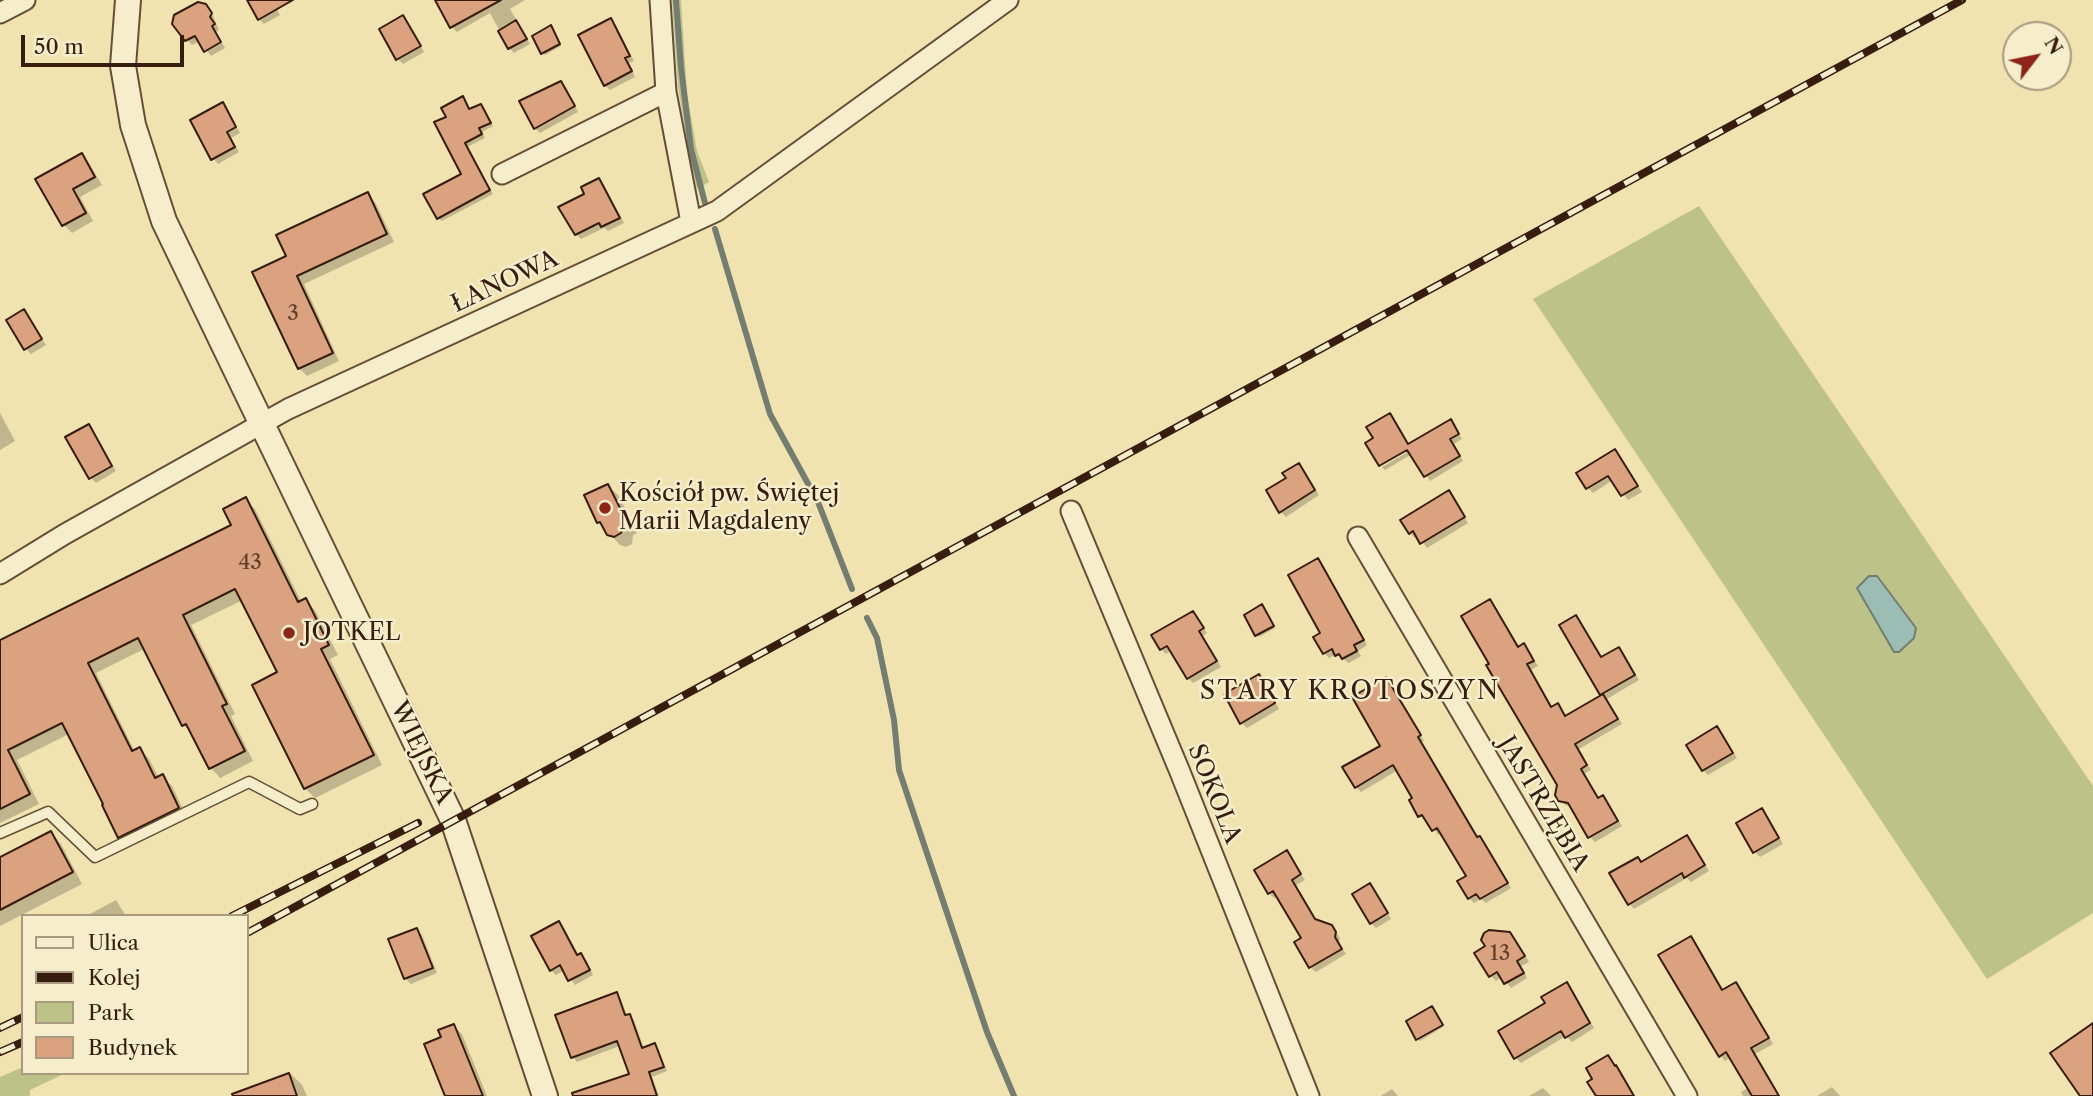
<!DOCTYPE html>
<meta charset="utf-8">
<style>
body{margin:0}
#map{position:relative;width:2093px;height:1096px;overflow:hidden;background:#f0e3af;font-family:"Libre Caslon Text",serif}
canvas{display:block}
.legend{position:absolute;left:21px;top:914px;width:228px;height:161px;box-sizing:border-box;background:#f5edcb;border:2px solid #a99a7f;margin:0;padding:9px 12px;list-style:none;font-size:21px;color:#381d0e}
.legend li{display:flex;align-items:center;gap:14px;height:35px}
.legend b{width:35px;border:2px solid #a99a7f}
.north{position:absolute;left:2002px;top:21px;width:70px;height:70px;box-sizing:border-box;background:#f5edcb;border:2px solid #a99a7f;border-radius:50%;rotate:58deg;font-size:19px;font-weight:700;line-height:28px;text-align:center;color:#381d0e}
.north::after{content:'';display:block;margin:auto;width:24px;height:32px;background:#8f2418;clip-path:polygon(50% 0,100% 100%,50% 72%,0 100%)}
.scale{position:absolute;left:21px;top:35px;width:163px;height:32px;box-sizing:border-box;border:4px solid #381d0e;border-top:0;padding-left:9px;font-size:21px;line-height:24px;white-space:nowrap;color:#381d0e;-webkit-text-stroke:5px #f5edcb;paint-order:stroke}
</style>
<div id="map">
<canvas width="2093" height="1096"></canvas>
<ul class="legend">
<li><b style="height:9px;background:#f5edcb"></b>Ulica</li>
<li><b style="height:9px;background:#381d0e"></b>Kolej</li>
<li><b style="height:19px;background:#bdc388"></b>Park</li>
<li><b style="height:19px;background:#dba27f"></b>Budynek</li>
</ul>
<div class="north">N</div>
<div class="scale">50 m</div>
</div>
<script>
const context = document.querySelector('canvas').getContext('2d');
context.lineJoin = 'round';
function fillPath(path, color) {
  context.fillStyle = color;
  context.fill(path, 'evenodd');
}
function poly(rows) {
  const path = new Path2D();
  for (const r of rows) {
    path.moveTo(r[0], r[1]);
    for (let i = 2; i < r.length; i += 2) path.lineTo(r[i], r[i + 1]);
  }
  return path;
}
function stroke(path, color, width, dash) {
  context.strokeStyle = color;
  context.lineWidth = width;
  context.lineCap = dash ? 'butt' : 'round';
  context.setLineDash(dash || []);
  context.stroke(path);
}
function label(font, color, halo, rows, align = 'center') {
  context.font = font + ' "Libre Caslon Text",serif';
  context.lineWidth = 5;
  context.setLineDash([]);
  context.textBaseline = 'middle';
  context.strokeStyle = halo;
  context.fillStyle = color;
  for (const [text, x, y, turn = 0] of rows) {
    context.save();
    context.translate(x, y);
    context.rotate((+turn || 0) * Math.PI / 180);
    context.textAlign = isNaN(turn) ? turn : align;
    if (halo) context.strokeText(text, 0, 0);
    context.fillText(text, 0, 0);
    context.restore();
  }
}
fillPath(poly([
 [672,0,681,0,687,94,697,151,709,182,697,189,689,156,678,86],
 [1699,206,2093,786,2093,913,1987,979,1533,299],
 [23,1067,23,1073,66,1073,30,1090,30,1096,0,1096,0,1077]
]), '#bdc388');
const water = poly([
 [1869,576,1877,576,1916,628,1914,638,1899,652,1894,652,1857,588,1869,576]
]);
fillPath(water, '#9cbdb3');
stroke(water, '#747d71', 2);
fillPath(poly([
 [249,0,272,0,280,15,264,24,259,19],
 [441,0,525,0,510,9,530,44,514,53,509,48,490,13,457,32,452,27,438,2],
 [206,6,211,11,219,30,216,32,225,48,211,56,200,41,192,45,187,40],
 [402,17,407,22,424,52,403,64,398,59],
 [611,20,616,25,634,61,629,63,635,77,610,90,605,85],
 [552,29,561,46,545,55,543,53],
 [561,83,566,88,578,112,540,133,535,128],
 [463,99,471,110,481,106,493,126,482,132,485,138,467,147,493,194,442,221,438,218,463,174,448,118],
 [222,104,227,109,240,133,231,138,239,152,218,164,213,158],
 [81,155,89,163,102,185,80,197,93,221,72,233,64,225],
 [599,180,604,185,624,223,608,231,604,228,581,239,576,234,587,195],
 [367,194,375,202,394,242,304,284,339,361,307,376,299,368,288,257],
 [24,312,46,345,31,354,26,349],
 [0,413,15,441,0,450],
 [1390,415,1409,446,1450,421,1462,439,1454,444,1463,461,1430,481,1412,454,1385,470,1382,467,1416,447,1414,444,1380,464,1375,439],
 [88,426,93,431,116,471,96,483,91,478],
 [1615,451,1642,492,1628,500,1613,480,1593,493,1588,488],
 [1299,465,1304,470,1319,495,1286,517,1281,512,1288,479],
 [608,486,619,496,637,533,633,535,632,544,626,547,620,545,599,522],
 [1453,498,1468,523,1427,548,1418,536,1415,538,1410,533],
 [245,500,255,509,302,603,306,601,315,610,338,655,330,659,382,765,315,798,305,788,280,673,243,600,191,625,235,714,231,716,253,761,220,778,211,768,194,734,183,725,146,648,96,673,135,752,140,749,149,759,159,778,162,776,172,786,187,818,129,846,119,836,69,734,17,760,39,804,0,823,0,641,233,526],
 [1318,560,1323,565,1367,645,1358,651,1361,656,1349,663,1336,654,1329,658,1324,653],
 [1490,601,1495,606,1520,648,1524,645,1529,651,1538,666,1531,670,1553,708,1557,705,1566,717,1603,696,1562,626,1576,618,1581,623,1602,659,1619,649,1624,654,1639,680,1607,699,1622,724,1579,749,1591,770,1584,774,1599,799,1602,797,1608,802,1622,826,1595,842,1590,837,1572,807,1565,805,1560,800,1559,785,1491,664],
 [1264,609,1275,628,1259,637,1246,616],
 [1193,613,1207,633,1203,636,1221,667,1193,683,1188,678,1172,650,1166,654,1161,649],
 [1258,676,1263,681,1279,709,1247,728,1242,723],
 [1386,679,1391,684,1424,741,1422,742,1479,838,1484,843,1511,888,1486,903,1481,899,1474,903,1469,898,1460,882,1468,877,1442,833,1438,835,1427,819,1425,820,1420,815,1414,799,1398,770,1361,792,1356,787,1382,746],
 [1721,733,1737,758,1708,775,1703,770],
 [1762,811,1767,816,1783,844,1760,857,1755,852],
 [51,833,61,844,82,884,0,926,0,859],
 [1687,837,1709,871,1691,882,1687,878,1634,909,1629,903,1642,864],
 [1287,853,1305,880,1296,885,1317,921,1331,926,1336,932,1340,938,1339,943,1346,954,1316,972,1310,967,1303,939,1278,896,1274,898,1269,893],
 [1375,891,1391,919,1376,928,1371,923],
 [116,900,126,916,86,916],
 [559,923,564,928,579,956,581,955,586,960,593,975,575,985,565,970,556,975,551,970],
 [417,930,422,935,437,973,411,984,405,978],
 [1510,934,1515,939,1529,962,1521,966,1527,978,1511,988,1502,977,1496,981,1491,976],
 [1691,938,1696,943,1724,991,1736,984,1741,989,1773,1044,1755,1054,1779,1096,1743,1096,1741,1092,1749,1087,1731,1057,1725,1061,1720,1055],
 [1566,984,1571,989,1594,1028,1572,1042,1566,1036,1521,1063,1516,1058,1547,1004],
 [616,994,621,999,627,1016,629,1016,634,1020,644,1049,655,1045,659,1050,667,1071,652,1077,659,1096,588,1096,631,1075,620,1046,577,1062,573,1057],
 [1434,1010,1443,1027,1420,1041,1418,1039],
 [454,1026,462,1034,487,1096,446,1096,443,1038],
 [1608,1057,1621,1072,1635,1096,1598,1096],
 [291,1074,302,1085,307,1096,255,1096,252,1089],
 [1832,1087,1840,1096,1817,1096],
 [1543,1088,1551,1096,1529,1096],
 [1392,1089,1398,1096,1381,1096]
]), '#0003');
stroke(poly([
 [676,0,681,67,691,149,705,203],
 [715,229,770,414,818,502,852,589],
 [867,618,877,638,894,720,899,770,987,1032,1014,1096]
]), '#747d71', 6);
const building = poly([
 [247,0,293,0,258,20,247,0],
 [435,0,501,0,450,28,435,0],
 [198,2,206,4,212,13,210,17,215,24,212,26,221,42,204,52,195,36,185,41,172,24,174,15,198,2],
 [403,15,421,46,396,60,379,29,403,15],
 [611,18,630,56,625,58,632,71,604,86,578,35,611,18],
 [516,20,527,39,508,49,498,31,516,20],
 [551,25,560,44,541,54,532,36,551,25],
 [561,81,575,106,534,129,519,101,561,81],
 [463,96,469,109,481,104,491,123,479,128,482,134,465,143,490,190,437,219,423,194,461,174,434,122,446,117,441,108,463,96],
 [223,102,236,127,227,132,235,147,211,160,190,120,223,102],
 [82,153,95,177,73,189,86,213,62,226,35,179,82,153],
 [599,178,620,218,601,227,599,223,575,235,558,207,584,194,581,187,599,178],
 [368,192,387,234,297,276,333,353,298,369,252,272,286,256,276,235,368,192],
 [24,309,42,339,24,350,6,320,24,309],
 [1390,413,1408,444,1451,419,1459,434,1450,439,1460,456,1424,477,1407,450,1379,466,1365,443,1373,438,1366,427,1390,413],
 [89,424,112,466,89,479,65,437,89,424],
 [1615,449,1638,486,1621,496,1608,476,1586,489,1576,473,1615,449],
 [1299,463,1315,490,1279,513,1266,490,1286,478,1282,473,1299,463],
 [608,484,627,522,623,524,621,533,614,537,607,535,600,522,597,523,584,495,608,484],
 [1449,490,1465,517,1420,544,1413,531,1409,534,1400,520,1449,490],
 [246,497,298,602,306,598,329,645,321,649,374,755,304,789,252,685,277,672,235,589,183,615,227,704,222,706,245,751,209,769,186,724,182,726,138,638,88,663,132,751,140,747,155,778,163,774,179,808,118,838,102,805,103,804,62,723,8,750,30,794,0,809,0,640,231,525,223,509,246,497],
 [1318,558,1364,640,1354,645,1357,651,1342,659,1339,654,1335,656,1332,649,1323,654,1313,637,1320,633,1288,575,1318,558],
 [1490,599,1518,647,1524,643,1534,661,1527,664,1551,707,1558,703,1565,716,1603,694,1618,719,1575,744,1587,765,1581,769,1598,798,1603,795,1618,821,1588,838,1568,803,1558,801,1555,795,1557,785,1486,665,1489,664,1461,616,1490,599],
 [1262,604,1274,626,1255,636,1244,615,1262,604],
 [1193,611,1204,628,1199,631,1217,661,1187,679,1167,646,1160,650,1151,635,1193,611],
 [1576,615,1601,657,1619,647,1635,675,1600,695,1559,625,1576,615],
 [1259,674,1275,703,1240,724,1224,694,1259,674],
 [1386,677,1421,735,1418,737,1477,837,1480,836,1508,883,1480,899,1476,894,1468,899,1457,881,1466,876,1437,828,1432,831,1422,815,1418,817,1409,800,1412,798,1393,765,1355,788,1342,767,1380,746,1352,697,1386,677],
 [1717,726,1733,753,1702,771,1686,745,1717,726],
 [1762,808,1779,838,1753,853,1736,823,1762,808],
 [51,831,73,872,0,910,0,857,51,831],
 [1687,835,1705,865,1684,878,1682,873,1628,905,1609,873,1638,857,1641,862,1687,835],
 [1287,850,1301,874,1292,880,1315,919,1332,925,1336,932,1335,937,1342,949,1309,968,1294,942,1301,938,1273,891,1268,894,1254,870,1287,850],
 [1370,883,1388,913,1370,924,1352,894,1370,883],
 [559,921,577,955,581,953,590,970,568,981,560,965,550,971,531,936,559,921],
 [417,928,433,968,404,979,388,939,417,928],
 [1489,930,1510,932,1525,956,1517,961,1524,973,1504,984,1497,972,1489,977,1474,953,1485,946,1481,940,1484,933,1489,930],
 [1691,936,1722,990,1736,982,1769,1038,1751,1048,1779,1096,1752,1096,1726,1052,1719,1057,1658,955,1691,936],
 [1567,982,1590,1023,1565,1038,1561,1031,1514,1059,1498,1031,1545,1003,1541,997,1567,982],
 [617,992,625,1015,630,1014,642,1048,655,1043,664,1067,649,1072,657,1096,573,1096,572,1093,629,1074,617,1041,571,1058,555,1015,617,992],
 [1432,1006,1443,1025,1416,1040,1406,1021,1432,1006],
 [2093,1023,2093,1096,2080,1096,2050,1053,2093,1023],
 [454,1024,483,1096,445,1096,424,1044,441,1037,438,1030,454,1024],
 [1608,1055,1615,1066,1616,1065,1634,1096,1596,1096,1587,1082,1592,1079,1586,1068,1608,1055],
 [289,1073,297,1096,233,1096,232,1094,289,1073]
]);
fillPath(building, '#dba27f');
stroke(building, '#381d0e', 2);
const service = poly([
 [0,833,48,812,95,857,249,782,300,809,312,804]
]);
const minor = poly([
 [660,0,666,92,691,222],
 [0,13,25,0],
 [502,174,666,92],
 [1071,511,1180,772,1309,1096],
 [1358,537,1687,1096],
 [0,574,65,534,288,409,717,211,1008,0]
]);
const tertiary = poly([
 [128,0,123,66,133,125,164,221,453,820,545,1096]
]);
stroke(service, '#664e36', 13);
stroke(minor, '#664e36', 23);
stroke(tertiary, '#664e36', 28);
stroke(service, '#f5edcb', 10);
stroke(minor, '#f5edcb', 19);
stroke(tertiary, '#f5edcb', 24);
const rail = poly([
 [232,916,418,823],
 [247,933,1962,0],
 [0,1028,23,1017],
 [0,1052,23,1042]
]);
stroke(rail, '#381d0e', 8);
stroke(rail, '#f5edcb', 5, [16]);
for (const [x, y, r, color] of [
 [605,508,7,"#8f2418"],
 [289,633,7,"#8f2418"]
]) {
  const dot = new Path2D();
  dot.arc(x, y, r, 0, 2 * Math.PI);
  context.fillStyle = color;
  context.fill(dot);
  stroke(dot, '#f5edcb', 2.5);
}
label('21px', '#613e2a', null, [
 ["3",293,314],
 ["43",250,563],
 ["13",1500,954]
]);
label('24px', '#381d0e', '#f5edcb', [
 ["ŁANOWA",505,282,-25],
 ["WIEJSKA",421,753,64],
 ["SOKOLA",1214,794,68],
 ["JASTRZĘBIA",1543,804,59]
]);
label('24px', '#381d0e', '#f5edcb', [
 ["Kościół pw. Świętej",619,494],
 ["Marii Magdaleny",619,522],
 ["JOTKEL",303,633]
], 'left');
context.letterSpacing = '2px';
label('26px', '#381d0e', '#f5edcb', [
 ["STARY KROTOSZYN",1350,691]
]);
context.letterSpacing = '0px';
</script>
